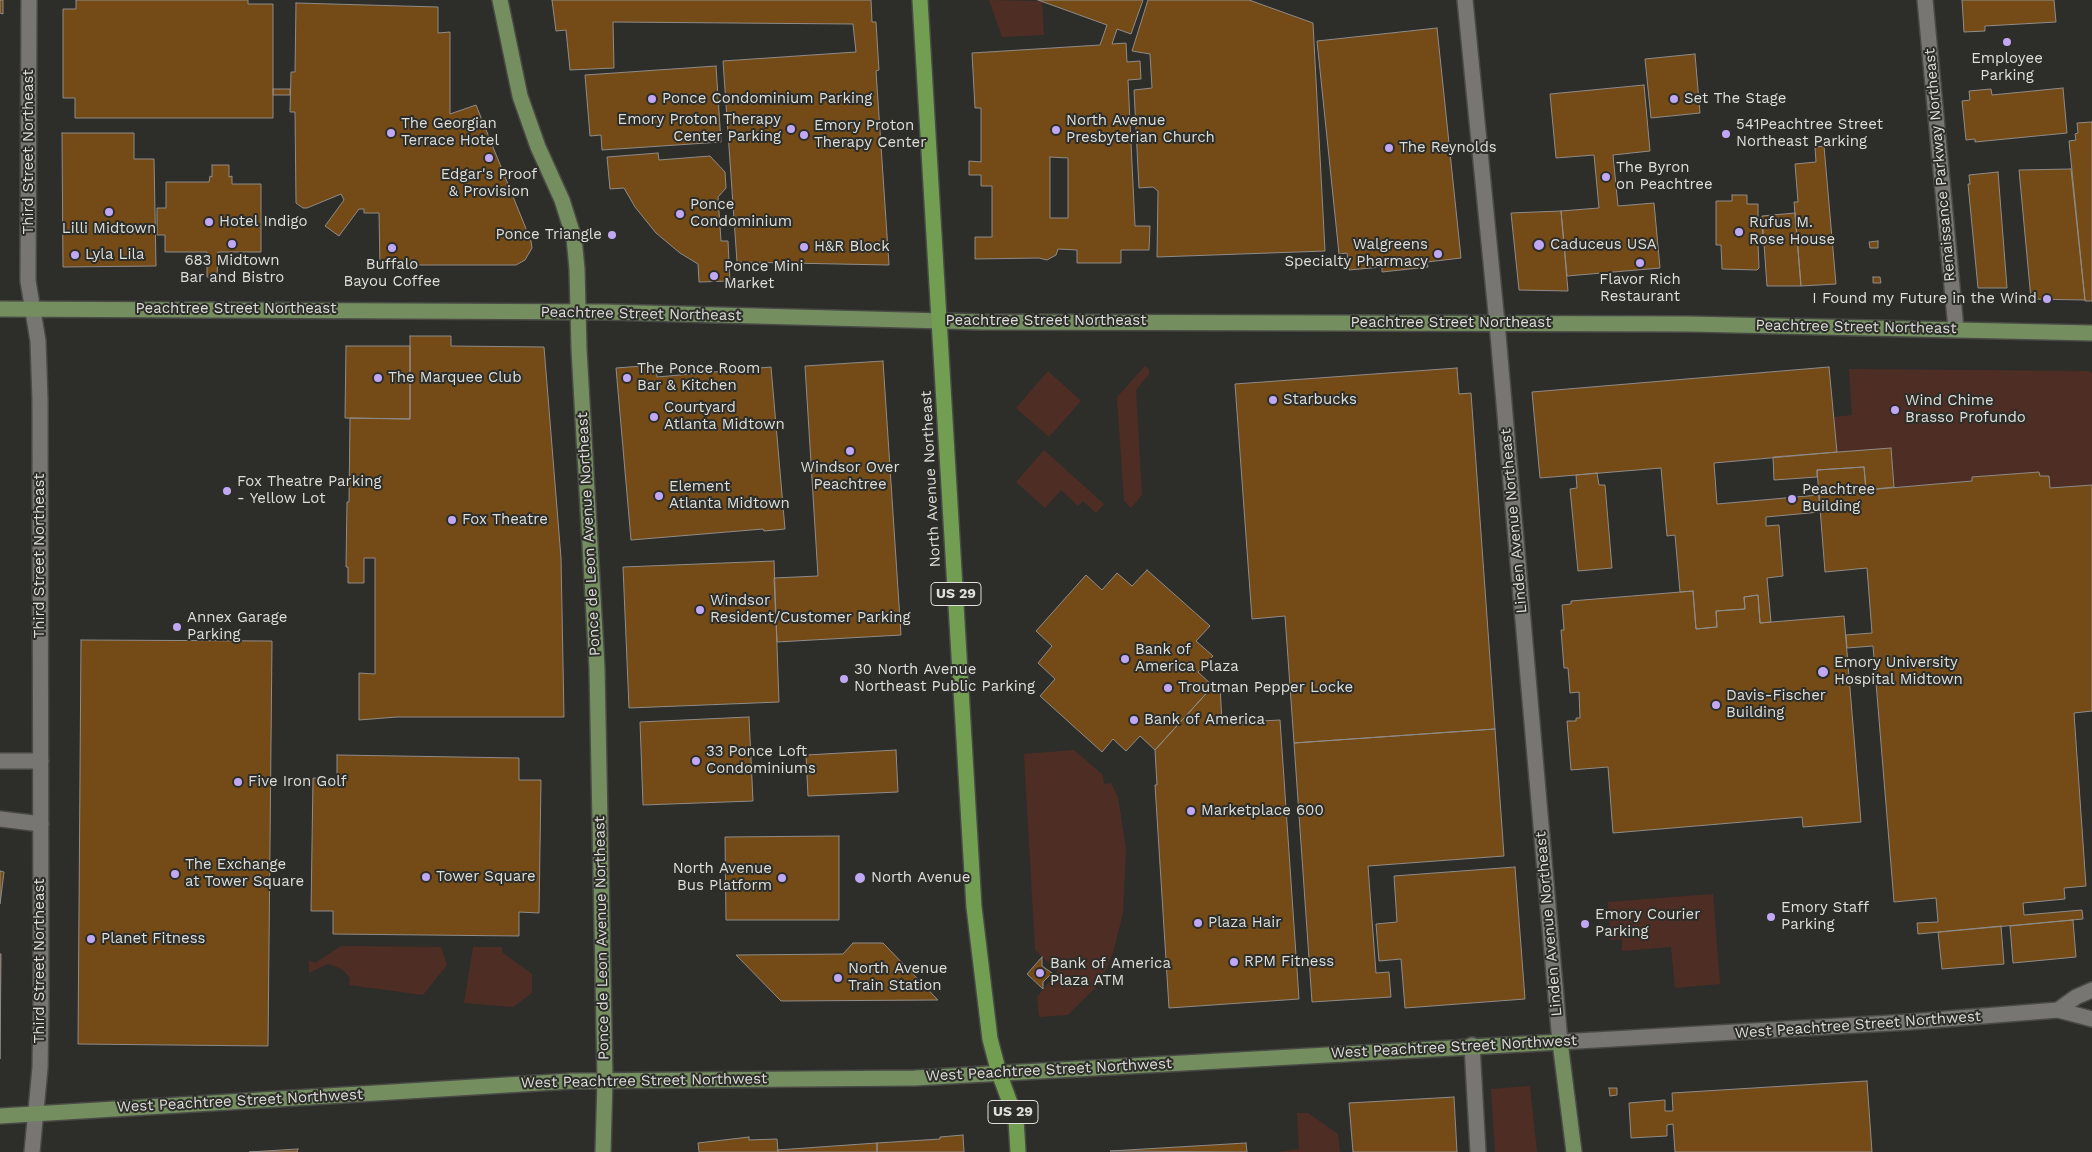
<!DOCTYPE html>
<style>
body{margin:0}
canvas{display:block;background:#2d2d29}
</style>
<canvas width="2092" height="1152"></canvas>
<script>
const context = document.querySelector('canvas').getContext('2d');
context.lineJoin = 'round';
function fillPath(path, color) {
  context.fillStyle = color;
  context.fill(path, 'evenodd');
}
function poly(rows) {
  const path = new Path2D();
  for (const r of rows) {
    path.moveTo(r[0], r[1]);
    for (let i = 2; i < r.length; i += 2) path.lineTo(r[i], r[i + 1]);
  }
  return path;
}
function stroke(path, color, width, dash) {
  context.strokeStyle = color;
  context.lineWidth = width;
  context.lineCap = dash ? 'butt' : 'round';
  context.setLineDash(dash || []);
  context.stroke(path);
}
function label(font, color, halo, rows, align = 'center') {
  context.font = font + ' "Work Sans",sans-serif';
  context.lineWidth = 4;
  context.setLineDash([]);
  context.textBaseline = 'middle';
  context.strokeStyle = halo;
  context.fillStyle = color;
  for (const [text, x, y, turn = 0] of rows) {
    context.save();
    context.translate(x, y);
    context.rotate((+turn || 0) * Math.PI / 180);
    context.textAlign = isNaN(turn) ? turn : align;
    if (halo) context.strokeText(text, 0, 0);
    context.fillText(text, 0, 0);
    context.restore();
  }
}
fillPath(poly([
 [989,0,1042,1,1044,35,1002,37],
 [1145,366,1149,369,1149,374,1136,390,1142,495,1131,508,1124,501,1117,397],
 [1849,369,2088,371,2092,373,2092,485,2050,488,2049,476,2040,476,2039,472,1973,477,1972,481,1894,487,1891,448,1837,452,1834,417,1852,415],
 [1048,371,1081,401,1049,437,1016,408],
 [1044,450,1104,504,1096,513,1083,501,1078,506,1061,490,1045,508,1016,482],
 [1074,750,1103,775,1104,784,1111,783,1118,797,1126,849,1123,913,1113,953,1100,983,1068,1015,1039,1017,1037,997,1058,971,1035,950,1024,754],
 [1713,894,1720,984,1675,988,1671,947,1622,951,1622,939,1611,940,1608,902],
 [341,946,441,947,447,965,423,995,349,985,350,978,342,969,328,964,309,973,309,960,315,963],
 [473,947,502,947,502,952,532,974,532,993,513,1007,464,1003],
 [1530,1086,1537,1152,1495,1152,1491,1089],
 [1297,1113,1308,1113,1338,1134,1340,1152,1277,1152,1299,1149]
]), '#4e2d24');
const building = poly([
 [0,0,3,0,3,14,0,13,0,0],
 [76,0,248,0,248,4,273,4,273,118,75,118,75,98,63,98,63,9,76,9,76,0],
 [552,0,871,0,872,22,876,22,879,70,876,71,889,265,737,262,723,61,856,52,853,24,613,22,614,68,570,70,566,30,556,31,552,0],
 [1038,0,1143,0,1131,34,1117,29,1112,44,1126,43,1127,62,1140,61,1141,79,1128,80,1135,226,1150,226,1149,250,1121,250,1121,263,1077,263,1077,250,1058,249,1056,255,1047,260,1039,258,975,259,975,237,992,237,992,186,981,186,981,175,969,175,969,161,981,162,981,108,975,108,972,53,1100,45,1107,25,1038,0],
 [1050,157,1068,158,1068,218,1050,218,1050,157],
 [1148,0,1249,0,1313,23,1325,251,1157,257,1158,191,1153,187,1139,188,1134,90,1152,88,1150,54,1132,51,1148,0],
 [1962,0,2054,0,2056,22,1985,26,1985,31,1964,32,1962,0],
 [296,3,438,7,438,33,450,32,450,114,476,105,531,241,532,248,525,260,516,265,380,265,379,213,364,213,364,209,359,209,339,236,325,226,344,200,341,194,307,208,303,208,296,203,295,112,290,112,291,72,295,72,296,3],
 [1437,28,1461,258,1427,262,1428,267,1382,272,1382,267,1349,270,1347,253,1339,254,1317,41,1437,28],
 [1695,54,1700,113,1651,118,1645,59,1695,54],
 [716,66,721,142,602,150,601,135,590,136,585,75,716,66],
 [1644,85,1650,151,1613,155,1617,196,1618,206,1654,203,1660,268,1567,276,1561,211,1599,208,1594,155,1556,158,1550,94,1644,85],
 [2063,88,2067,133,1975,142,1975,139,1966,140,1962,101,1970,100,1969,91,1991,89,1992,95,2063,88],
 [273,89,290,89,290,95,273,95,273,89],
 [2092,122,2092,301,2085,301,2069,141,2076,140,2075,134,2078,133,2077,123,2092,122],
 [62,133,134,133,134,159,154,159,156,266,63,267,62,133],
 [1824,146,1836,284,1801,286,1794,202,1798,202,1795,164,1816,162,1815,147,1824,146],
 [658,153,659,160,710,156,725,172,726,188,718,197,721,241,728,241,730,281,699,282,698,264,680,253,656,233,635,207,624,188,610,189,607,157,658,153],
 [212,165,229,165,229,177,232,176,232,184,261,184,261,252,218,252,217,277,207,277,207,252,165,252,165,235,157,235,157,208,166,208,166,182,209,182,210,176,212,177,212,165],
 [2071,169,2085,300,2031,299,2019,170,2071,169],
 [1998,172,2007,288,1978,288,1968,184,1970,184,1969,175,1998,172],
 [1732,195,1747,195,1747,204,1758,204,1758,221,1762,221,1763,243,1758,243,1759,268,1757,270,1722,269,1721,245,1716,245,1716,201,1732,201,1732,195],
 [1561,211,1568,291,1519,290,1511,213,1561,211],
 [1795,213,1801,286,1767,286,1762,216,1795,213],
 [1878,241,1878,248,1870,248,1869,242,1878,241],
 [1873,277,1880,277,1881,283,1873,283,1873,277],
 [410,336,451,336,451,346,544,347,561,558,564,717,397,717,359,720,359,673,375,674,375,558,364,558,364,583,348,583,348,567,346,567,347,502,349,502,350,418,410,419,410,336],
 [346,346,410,346,410,419,345,418,346,346],
 [883,361,901,635,777,642,774,578,818,576,805,366,883,361],
 [656,365,657,377,771,367,785,529,764,531,763,529,631,540,616,368,656,365],
 [1829,367,1837,452,1714,463,1717,504,1819,495,1820,512,1766,517,1766,526,1779,525,1783,576,1767,578,1771,622,1760,623,1758,595,1744,597,1745,609,1716,611,1717,627,1696,629,1693,591,1680,592,1675,535,1667,536,1661,468,1540,478,1532,392,1829,367],
 [1457,368,1459,394,1471,393,1495,729,1294,743,1285,616,1252,619,1235,384,1457,368],
 [1891,448,1894,487,1866,490,1864,467,1817,470,1817,477,1774,480,1773,457,1891,448],
 [1864,467,1866,490,1972,481,1972,477,2039,472,2040,476,2049,476,2050,488,2092,485,2092,711,2074,713,2086,886,2064,888,2065,899,2023,903,2024,915,2082,910,2083,919,1918,934,1917,923,1938,922,1936,898,1894,902,1873,646,1847,648,1846,635,1872,633,1867,568,1825,572,1817,470,1864,467],
 [1597,473,1599,485,1605,485,1612,568,1578,571,1570,489,1577,488,1576,475,1597,473],
 [774,561,779,702,629,708,623,567,774,561],
 [1147,570,1210,626,1196,641,1213,656,1198,672,1213,686,1155,750,1140,736,1126,751,1113,739,1102,752,1040,696,1055,679,1038,663,1052,646,1036,631,1086,575,1102,590,1117,573,1132,586,1147,570],
 [1693,591,1696,629,1717,627,1716,611,1745,609,1744,597,1758,595,1760,623,1844,616,1861,822,1803,827,1802,817,1613,833,1608,767,1571,770,1567,721,1576,721,1576,718,1580,718,1579,692,1570,693,1568,668,1564,668,1561,630,1564,630,1562,605,1571,604,1571,601,1693,591],
 [81,640,272,641,268,1046,78,1044,81,640],
 [1220,685,1222,723,1280,720,1299,999,1169,1008,1155,785,1157,785,1155,750,1213,686,1220,685],
 [749,717,753,801,643,805,640,722,749,717],
 [1495,729,1504,856,1368,866,1376,973,1389,972,1391,997,1312,1002,1294,743,1495,729],
 [896,750,898,792,808,796,806,755,896,750],
 [337,755,519,758,519,780,541,780,539,913,519,912,519,936,333,934,333,911,311,911,313,778,337,779,337,755],
 [839,836,839,920,726,920,725,837,839,836],
 [1515,867,1525,999,1405,1008,1401,959,1379,961,1376,924,1397,922,1394,876,1515,867],
 [0,871,4,872,0,904,0,871],
 [2073,920,2076,957,2013,963,2010,926,2073,920],
 [2001,926,2004,964,1942,969,1938,932,2001,926],
 [853,943,883,943,938,1000,781,1001,736,955,843,954,853,943],
 [0,954,1,954,0,1059,0,954],
 [1042,957,1042,966,1052,973,1043,982,1043,989,1027,974,1042,957],
 [1867,1081,1872,1152,1675,1152,1673,1124,1667,1125,1667,1136,1631,1138,1629,1103,1665,1100,1665,1111,1673,1111,1672,1093,1867,1081],
 [1609,1088,1617,1088,1617,1095,1610,1096,1609,1088],
 [1454,1097,1457,1152,1353,1152,1349,1103,1454,1097],
 [963,1135,964,1152,877,1152,877,1143,940,1139,940,1137,963,1135],
 [749,1137,749,1140,777,1139,778,1152,699,1152,698,1143,749,1137],
 [877,1143,877,1152,778,1152,777,1150,877,1143],
 [1246,1143,1247,1152,1110,1151,1246,1143],
 [298,1149,297,1152,249,1152,298,1149]
]);
fillPath(building, '#744b16');
stroke(building, '#8f8b88', 1);
const minor = poly([
 [29,0,28,281,38,341,40,399,41,1010,40,1068,32,1152],
 [1465,0,1497,323,1560,1042,1909,1022,2058,1010,2076,997,2092,990],
 [1925,0,1956,329],
 [0,761,41,761],
 [0,819,41,824],
 [2058,1010,2092,1019],
 [1472,1045,1478,1152]
]);
const major = poly([
 [500,0,520,96,538,147,562,200,574,238,577,269,579,349,597,668,605,1080,603,1152],
 [0,309,607,312,981,322,1689,324,2092,333],
 [0,1116,572,1081,915,1078,1560,1042,1574,1152]
]);
const highway = poly([
 [920,0,974,907,990,1039,999,1073,1016,1119,1018,1152]
]);
stroke(minor, '#494946', 18);
stroke(major, '#494946', 18);
stroke(highway, '#494946', 18);
stroke(minor, '#777672', 15);
stroke(major, '#748e5f', 15);
stroke(highway, '#729e52', 15);
for (const [x, y, r, color] of [
 [2007,42,5,"#c0a8f4"],
 [652,99,5,"#c0a8f4"],
 [1674,99,5,"#c0a8f4"],
 [791,129,5,"#c0a8f4"],
 [1056,130,5,"#c0a8f4"],
 [391,133,5,"#c0a8f4"],
 [1726,134,5,"#c0a8f4"],
 [804,135,5,"#c0a8f4"],
 [1389,148,5,"#c0a8f4"],
 [489,158,5,"#c0a8f4"],
 [1606,177,5,"#c0a8f4"],
 [109,212,5,"#c0a8f4"],
 [680,214,5,"#c0a8f4"],
 [209,222,5,"#c0a8f4"],
 [1739,232,5,"#c0a8f4"],
 [612,235,5,"#c0a8f4"],
 [232,244,5,"#c0a8f4"],
 [1539,245,6,"#c0a8f4"],
 [804,247,5,"#c0a8f4"],
 [392,248,5,"#c0a8f4"],
 [1438,254,5,"#c0a8f4"],
 [75,255,5,"#c0a8f4"],
 [1640,263,5,"#c0a8f4"],
 [714,276,5,"#c0a8f4"],
 [2047,299,5,"#c0a8f4"],
 [378,378,5,"#c0a8f4"],
 [627,378,5,"#c0a8f4"],
 [1273,400,5,"#c0a8f4"],
 [1895,410,5,"#c0a8f4"],
 [654,417,5,"#c0a8f4"],
 [850,451,5,"#c0a8f4"],
 [227,491,5,"#c0a8f4"],
 [659,496,5,"#c0a8f4"],
 [1792,499,5,"#c0a8f4"],
 [452,520,5,"#c0a8f4"],
 [700,610,5,"#c0a8f4"],
 [177,627,5,"#c0a8f4"],
 [1125,659,5,"#c0a8f4"],
 [1823,672,6,"#c0a8f4"],
 [844,679,5,"#c0a8f4"],
 [1168,688,5,"#c0a8f4"],
 [1716,705,5,"#c0a8f4"],
 [1134,720,5,"#c0a8f4"],
 [696,761,5,"#c0a8f4"],
 [238,782,5,"#c0a8f4"],
 [1191,811,5,"#c0a8f4"],
 [175,874,5,"#c0a8f4"],
 [426,877,5,"#c0a8f4"],
 [782,878,5,"#c0a8f4"],
 [860,878,6,"#c0a8f4"],
 [1771,917,5,"#c0a8f4"],
 [1198,923,5,"#c0a8f4"],
 [1585,924,5,"#c0a8f4"],
 [91,939,5,"#c0a8f4"],
 [1234,962,5,"#c0a8f4"],
 [1040,973,5,"#c0a8f4"],
 [838,978,5,"#c0a8f4"]
]) {
  const dot = new Path2D();
  dot.arc(x, y, r, 0, 2 * Math.PI);
  context.fillStyle = color;
  context.fill(dot);
  stroke(dot, '#2d2d29', 2);
}
for (const [x, y, w] of [
 [956,594,50],
 [1013,1112,50]
]) {
  const box = new Path2D();
  box.roundRect(x - w / 2, y - 11.5, w, 23, 4);
  context.fillStyle = '#2d2d29';
  context.fill(box);
  stroke(box, '#dededb', 1);
}
label('bold 14px', '#dededb', null, [
 ["US 29",956,594],
 ["US 29",1013,1112]
]);
label('15px', '#dededb', '#2d2d29', [
 ["Employee",2007,59,"center"],
 ["Parking",2007,76,"center"],
 ["Ponce Condominium Parking",662,99],
 ["Set The Stage",1684,99],
 ["Emory Proton Therapy",781,120,"right"],
 ["Center Parking",781,137,"right"],
 ["North Avenue",1066,121],
 ["Presbyterian Church",1066,138],
 ["The Georgian",401,124],
 ["Terrace Hotel",401,141],
 ["541Peachtree Street",1736,125],
 ["Northeast Parking",1736,142],
 ["Emory Proton",814,126],
 ["Therapy Center",814,143],
 ["The Reynolds",1399,148],
 ["The Byron",1616,168],
 ["on Peachtree",1616,185],
 ["Edgar's Proof",489,175,"center"],
 ["& Provision",489,192,"center"],
 ["Ponce",690,205],
 ["Condominium",690,222],
 ["Hotel Indigo",219,222],
 ["Rufus M.",1749,223],
 ["Rose House",1749,240],
 ["Lilli Midtown",109,229,"center"],
 ["Ponce Triangle",602,235,"right"],
 ["Walgreens",1428,245,"right"],
 ["Specialty Pharmacy",1428,262,"right"],
 ["Caduceus USA",1550,245],
 ["H&R Block",814,247],
 ["Lyla Lila",85,255],
 ["683 Midtown",232,261,"center"],
 ["Bar and Bistro",232,278,"center"],
 ["Buffalo",392,265,"center"],
 ["Bayou Coffee",392,282,"center"],
 ["Ponce Mini",724,267],
 ["Market",724,284],
 ["Flavor Rich",1640,280,"center"],
 ["Restaurant",1640,297,"center"],
 ["I Found my Future in the Wind",2037,299,"right"],
 ["The Ponce Room",637,369],
 ["Bar & Kitchen",637,386],
 ["The Marquee Club",388,378],
 ["Starbucks",1283,400],
 ["Wind Chime",1905,401],
 ["Brasso Profundo",1905,418],
 ["Courtyard",664,408],
 ["Atlanta Midtown",664,425],
 ["Windsor Over",850,468,"center"],
 ["Peachtree",850,485,"center"],
 ["Fox Theatre Parking",237,482],
 ["- Yellow Lot",237,499],
 ["Element",669,487],
 ["Atlanta Midtown",669,504],
 ["Peachtree",1802,490],
 ["Building",1802,507],
 ["Fox Theatre",462,520],
 ["Windsor",710,601],
 ["Resident/Customer Parking",710,618],
 ["Annex Garage",187,618],
 ["Parking",187,635],
 ["Bank of",1135,650],
 ["America Plaza",1135,667],
 ["Emory University",1834,663],
 ["Hospital Midtown",1834,680],
 ["30 North Avenue",854,670],
 ["Northeast Public Parking",854,687],
 ["Troutman Pepper Locke",1178,688],
 ["Davis-Fischer",1726,696],
 ["Building",1726,713],
 ["Bank of America",1144,720],
 ["33 Ponce Loft",706,752],
 ["Condominiums",706,769],
 ["Five Iron Golf",248,782],
 ["Marketplace 600",1201,811],
 ["The Exchange",185,865],
 ["at Tower Square",185,882],
 ["North Avenue",772,869,"right"],
 ["Bus Platform",772,886,"right"],
 ["Tower Square",436,877],
 ["North Avenue",871,878],
 ["Emory Staff",1781,908],
 ["Parking",1781,925],
 ["Emory Courier",1595,915],
 ["Parking",1595,932],
 ["Plaza Hair",1208,923],
 ["Planet Fitness",101,939],
 ["RPM Fitness",1244,962],
 ["Bank of America",1050,964],
 ["Plaza ATM",1050,981],
 ["North Avenue",848,969],
 ["Train Station",848,986]
], 'left');
label('15px', '#dededb', '#2d2d29', [
 ["Third Street Northeast",29,152,-90],
 ["Renaissance Parkway Northeast",1940,165,-95],
 ["Peachtree Street Northeast",236,309],
 ["Peachtree Street Northeast",641,314,1],
 ["Peachtree Street Northeast",1046,321],
 ["Peachtree Street Northeast",1451,323],
 ["Peachtree Street Northeast",1856,327,1],
 ["North Avenue Northeast",931,479,-93],
 ["Linden Avenue Northeast",1514,521,-95],
 ["Ponce de Leon Avenue Northeast",589,534,-93],
 ["Third Street Northeast",40,556,-90],
 ["Linden Avenue Northeast",1549,924,-95],
 ["Ponce de Leon Avenue Northeast",602,938,-91],
 ["Third Street Northeast",40,961,-90],
 ["West Peachtree Street Northwest",1858,1025,-4],
 ["West Peachtree Street Northwest",1454,1047,-3],
 ["West Peachtree Street Northwest",1049,1070,-3],
 ["West Peachtree Street Northwest",644,1081,-1],
 ["West Peachtree Street Northwest",240,1101,-3]
]);
</script>
